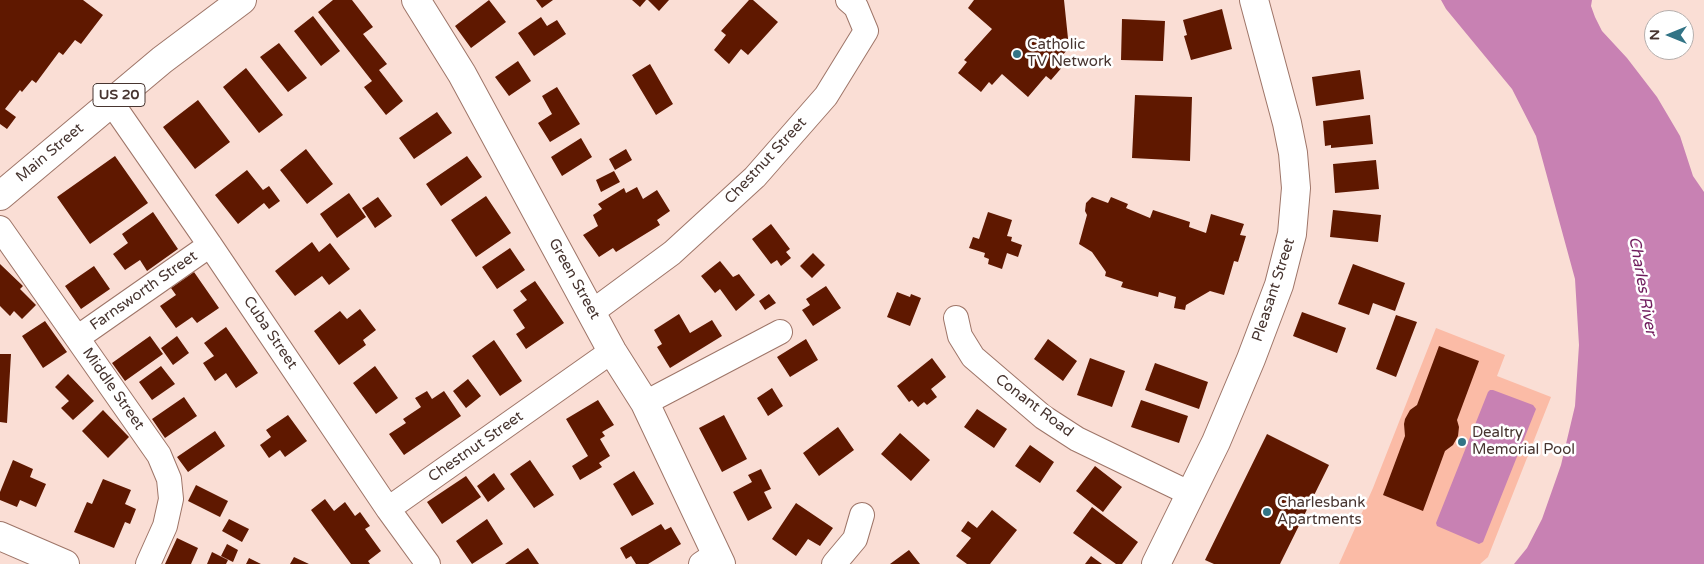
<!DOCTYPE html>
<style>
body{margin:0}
#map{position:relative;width:1704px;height:564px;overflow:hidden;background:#faded5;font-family:"Varela Round",sans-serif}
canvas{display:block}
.north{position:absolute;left:1644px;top:10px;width:50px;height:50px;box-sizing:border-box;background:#fff;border:1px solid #b5aeac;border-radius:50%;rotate:270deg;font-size:14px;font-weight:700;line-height:20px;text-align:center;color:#473530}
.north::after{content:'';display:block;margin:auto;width:18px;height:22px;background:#327486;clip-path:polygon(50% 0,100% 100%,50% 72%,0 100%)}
</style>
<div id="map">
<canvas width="1704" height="564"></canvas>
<div class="north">N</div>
</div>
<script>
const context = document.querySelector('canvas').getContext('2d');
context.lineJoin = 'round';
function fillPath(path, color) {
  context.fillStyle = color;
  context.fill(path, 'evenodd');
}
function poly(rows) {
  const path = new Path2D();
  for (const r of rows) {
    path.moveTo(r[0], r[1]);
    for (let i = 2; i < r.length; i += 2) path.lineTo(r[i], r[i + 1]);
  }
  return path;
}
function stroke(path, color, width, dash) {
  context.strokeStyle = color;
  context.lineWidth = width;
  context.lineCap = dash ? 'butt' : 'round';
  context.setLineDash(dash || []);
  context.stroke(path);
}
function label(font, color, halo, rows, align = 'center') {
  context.font = font + ' "Varela Round",sans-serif';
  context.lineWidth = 5;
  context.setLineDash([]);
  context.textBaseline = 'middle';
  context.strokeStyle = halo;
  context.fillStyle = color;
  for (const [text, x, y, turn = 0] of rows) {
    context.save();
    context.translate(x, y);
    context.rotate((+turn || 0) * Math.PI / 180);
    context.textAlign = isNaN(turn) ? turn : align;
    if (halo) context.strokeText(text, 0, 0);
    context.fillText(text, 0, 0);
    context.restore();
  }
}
fillPath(poly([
 [1436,328,1505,355,1497,376,1551,397,1488,557,1480,564,1339,564,1373,488]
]), '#fbbba6');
fillPath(poly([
 [1441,0,1592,0,1591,6,1595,17,1602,31,1627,58,1657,97,1680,136,1693,176,1704,192,1704,564,1514,564,1527,548,1542,519,1561,465,1575,406,1579,345,1575,279,1536,136,1512,89,1446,9],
 [1493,390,1533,405,1536,409,1483,542,1479,544,1437,526,1436,523,1488,392,1490,390]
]), '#c881b3');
fillPath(poly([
 [0,0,83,0,103,15,81,44,75,40,63,55,59,52,36,83,32,80,22,92,20,90,5,109,16,117,7,129,0,124],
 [333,0,352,0,373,27,363,34,387,64,379,70,403,101,386,115,364,87,372,81,318,12],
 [489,0,506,22,471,48,455,26],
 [536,0,553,0,542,8],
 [632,0,646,0,640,7],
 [648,0,669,0,659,11],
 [749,0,753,0,778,22,748,55,741,49,729,64,714,50,726,35,721,31],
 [974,0,1064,0,1069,48,1058,60,1064,65,1051,80,1046,76,1028,97,1002,74,992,85,989,82,981,92,958,73,967,62,964,60,992,29,968,8],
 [1222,9,1232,49,1191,60,1184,36,1187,35,1183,20],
 [313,16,340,51,321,66,294,31],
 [541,17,547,26,557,20,566,34,534,56,518,33],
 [1122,19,1165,21,1163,61,1121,60],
 [279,43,307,78,288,92,260,57],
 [518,61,531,81,509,96,495,77],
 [650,64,673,104,656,115,632,75],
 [246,68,283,115,259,133,223,87],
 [1360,70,1364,99,1316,106,1312,77],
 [557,87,580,124,550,142,538,123,552,114,542,96],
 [1135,95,1192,97,1190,161,1132,158],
 [198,100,230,142,195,169,163,127],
 [437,112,452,133,414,159,399,138],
 [1370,115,1373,144,1331,148,1331,145,1325,146,1323,121],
 [581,138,592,157,562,176,551,157],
 [306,149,333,184,307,204,280,170],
 [626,149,632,160,615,170,609,159],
 [115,156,148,203,90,244,57,197],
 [467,156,482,177,441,206,426,184],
 [1376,160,1379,189,1335,193,1333,164],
 [247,170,263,190,269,186,280,201,269,209,264,203,238,224,215,195],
 [614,171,620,182,601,192,596,180],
 [637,187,643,199,657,190,670,211,657,220,660,225,616,252,613,248,599,257,583,235,598,226,593,215,602,209,598,204,624,188,626,193],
 [349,193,366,217,337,238,320,214],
 [486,196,511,233,476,257,451,220],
 [378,197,392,216,375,228,362,208],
 [1092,197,1108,203,1111,197,1128,204,1126,208,1150,218,1153,210,1190,222,1189,227,1206,233,1211,214,1244,224,1240,235,1246,236,1238,262,1234,261,1224,295,1210,291,1186,305,1185,310,1174,308,1176,297,1159,292,1158,297,1121,287,1123,282,1105,276,1106,272,1092,252,1079,244,1087,215,1085,211,1086,203],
 [1333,210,1381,215,1378,242,1330,237],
 [153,212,178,249,147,271,140,260,125,270,113,254,128,243,122,234],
 [988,212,1012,220,1007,236,1012,237,1011,241,1022,245,1018,257,1007,253,1002,269,988,264,989,259,984,257,985,253,969,248,973,237,979,239],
 [771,224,790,249,786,252,791,258,781,266,777,260,771,264,752,239],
 [312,242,319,252,330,243,350,269,329,285,322,276,295,296,275,271],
 [510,248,525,270,497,289,482,267],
 [813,253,825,265,812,278,800,266],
 [720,261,733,277,739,274,755,295,736,311,720,289,715,293,701,276],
 [0,264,23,286,20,289,36,305,22,319,14,311,10,316,0,306],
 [1353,264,1405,283,1395,311,1373,303,1369,315,1338,304],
 [94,266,110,289,81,309,65,286],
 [194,272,219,308,197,323,192,317,176,328,160,306,176,295,171,288],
 [535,281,564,323,526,349,516,334,525,328,513,310,527,300,520,291],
 [826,286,841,308,813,326,802,310,810,305,806,299],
 [897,292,910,297,911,294,921,298,910,326,887,317],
 [769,294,776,303,765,310,759,301],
 [360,309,376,330,363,340,366,345,339,365,314,331,340,311,347,319],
 [1302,312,1346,328,1337,353,1293,336],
 [679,314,690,333,712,320,722,336,670,368,657,347,662,344,654,330],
 [1396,315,1417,322,1396,377,1376,369],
 [45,321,67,352,43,368,22,336],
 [226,327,258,373,236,388,226,373,215,381,203,363,214,356,204,343],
 [150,336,163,354,125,381,112,363],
 [177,336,189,353,173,365,161,348],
 [806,339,818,360,790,377,777,357],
 [1048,339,1077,361,1063,381,1034,359],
 [494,340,522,381,500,396,472,356],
 [1439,346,1479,361,1457,420,1459,427,1458,436,1453,445,1445,451,1423,511,1383,495,1405,436,1404,424,1405,419,1410,410,1417,405],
 [0,354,11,354,7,423,0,422],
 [932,358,946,377,931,389,937,397,927,405,924,402,918,407,912,400,909,402,897,386],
 [1090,358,1125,371,1112,407,1077,395],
 [1155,363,1208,382,1199,409,1145,390],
 [161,366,175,384,152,400,139,382],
 [375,366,398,398,376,414,353,383],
 [68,374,94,401,73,420,61,408,69,401,55,387],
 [468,379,481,396,466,408,453,391],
 [772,388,783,406,768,416,757,398],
 [427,391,432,399,444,391,461,416,404,455,389,434,406,423,403,419,421,407,415,398],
 [184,397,197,416,165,438,152,419],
 [598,400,614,425,602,432,605,436,600,439,610,456,599,463,602,467,580,480,572,466,588,456,566,419],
 [1141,400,1188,416,1179,443,1131,427],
 [977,409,1007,429,994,448,964,427],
 [103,410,129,437,108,458,82,431],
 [288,415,307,441,285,457,280,450,269,458,260,445,271,437,266,430],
 [724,415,747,459,722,472,699,428],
 [838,427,854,450,819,476,803,453],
 [215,431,225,446,188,472,177,457],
 [900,433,930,460,911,481,881,454],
 [1267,434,1329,465,1280,564,1214,564,1205,560],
 [1030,445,1054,462,1040,483,1015,466],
 [13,460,33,469,30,477,46,484,36,507,20,500,17,507,0,500,0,492],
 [530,460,554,495,534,508,510,474],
 [1095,466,1122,487,1103,512,1076,491],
 [761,469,771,489,764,492,772,508,748,521,733,492,752,482,748,475],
 [634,471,654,504,632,516,613,484],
 [494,473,505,489,488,502,477,486],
 [466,476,481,497,442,524,427,502],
 [103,479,131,490,125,504,136,509,130,524,125,522,114,548,74,532,87,502,92,504],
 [196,485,228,501,220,517,188,501],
 [325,499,334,511,345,502,355,516,360,512,370,526,365,529,381,551,368,561,370,564,351,564,311,510],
 [796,503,833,528,820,546,808,539,796,556,772,539],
 [1092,507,1138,542,1122,564,1116,564,1073,533],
 [992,510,1017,530,990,564,967,564,956,556,971,538,961,531,968,521,977,528],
 [229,519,249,529,242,542,222,531],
 [487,519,503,544,472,564,456,541],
 [661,524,665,530,671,527,681,544,648,564,636,564,631,556,626,559,620,548],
 [177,538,198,548,191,564,165,564],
 [227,544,238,550,233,562,221,556],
 [528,548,539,564,505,564],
 [909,550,920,564,890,564],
 [212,552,228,560,226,564,207,564],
 [1091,556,1102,564,1085,564],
 [294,557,309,564,290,564],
 [249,558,261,564,246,564]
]), '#5f1800');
const minor = poly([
 [111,102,210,245,388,509,428,564],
 [0,228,159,455,169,479,171,499,165,526,148,564],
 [592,312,672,253,755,177,826,96,866,31,856,7,848,0],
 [956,318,960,336,973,357,1043,417,1077,439,1191,494],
 [77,338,210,245],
 [645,403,780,332],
 [388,509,612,351],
 [701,564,716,554],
 [834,564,855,539,862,515]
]);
const tertiary = poly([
 [416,0,462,74,612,351,645,403,721,564],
 [0,536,65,564],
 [1156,564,1216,442,1251,359,1279,285,1292,234,1296,188,1293,153,1287,123,1254,0]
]);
const primary = poly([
 [0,196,162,60,242,0]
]);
stroke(minor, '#9e7568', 26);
stroke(tertiary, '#9e7568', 30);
stroke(primary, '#9e7568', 30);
stroke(minor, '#fff', 24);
stroke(tertiary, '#fff', 28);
stroke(primary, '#fff', 28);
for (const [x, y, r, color] of [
 [1017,54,5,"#327486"],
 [1462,442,5,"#327486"],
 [1267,512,5,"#327486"]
]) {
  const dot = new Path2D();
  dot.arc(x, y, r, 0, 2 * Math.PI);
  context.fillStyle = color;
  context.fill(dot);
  stroke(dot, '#fff', 2);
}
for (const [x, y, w] of [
 [119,95,52]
]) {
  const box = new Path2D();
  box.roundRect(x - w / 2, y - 11.5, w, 23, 4);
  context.fillStyle = '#fff';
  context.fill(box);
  stroke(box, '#473530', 1);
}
label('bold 14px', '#473530', null, [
 ["US 20",119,95]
]);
label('15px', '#473530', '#fff', [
 ["Catholic",1027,45],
 ["TV Network",1027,62],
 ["Dealtry",1472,433],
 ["Memorial Pool",1472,450],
 ["Charlesbank",1277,503],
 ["Apartments",1277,520]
], 'left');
label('15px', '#473530', '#fff', [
 ["Main Street",50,153,-40],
 ["Chestnut Street",766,161,-47],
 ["Green Street",574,279,61],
 ["Pleasant Street",1274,290,-72],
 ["Farnsworth Street",144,291,-35],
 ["Cuba Street",270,333,56],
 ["Middle Street",113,389,55],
 ["Conant Road",1034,406,37],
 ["Chestnut Street",476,447,-35]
]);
label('italic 16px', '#701d5d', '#fff', [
 ["Charles River",1642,286,80]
]);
</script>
